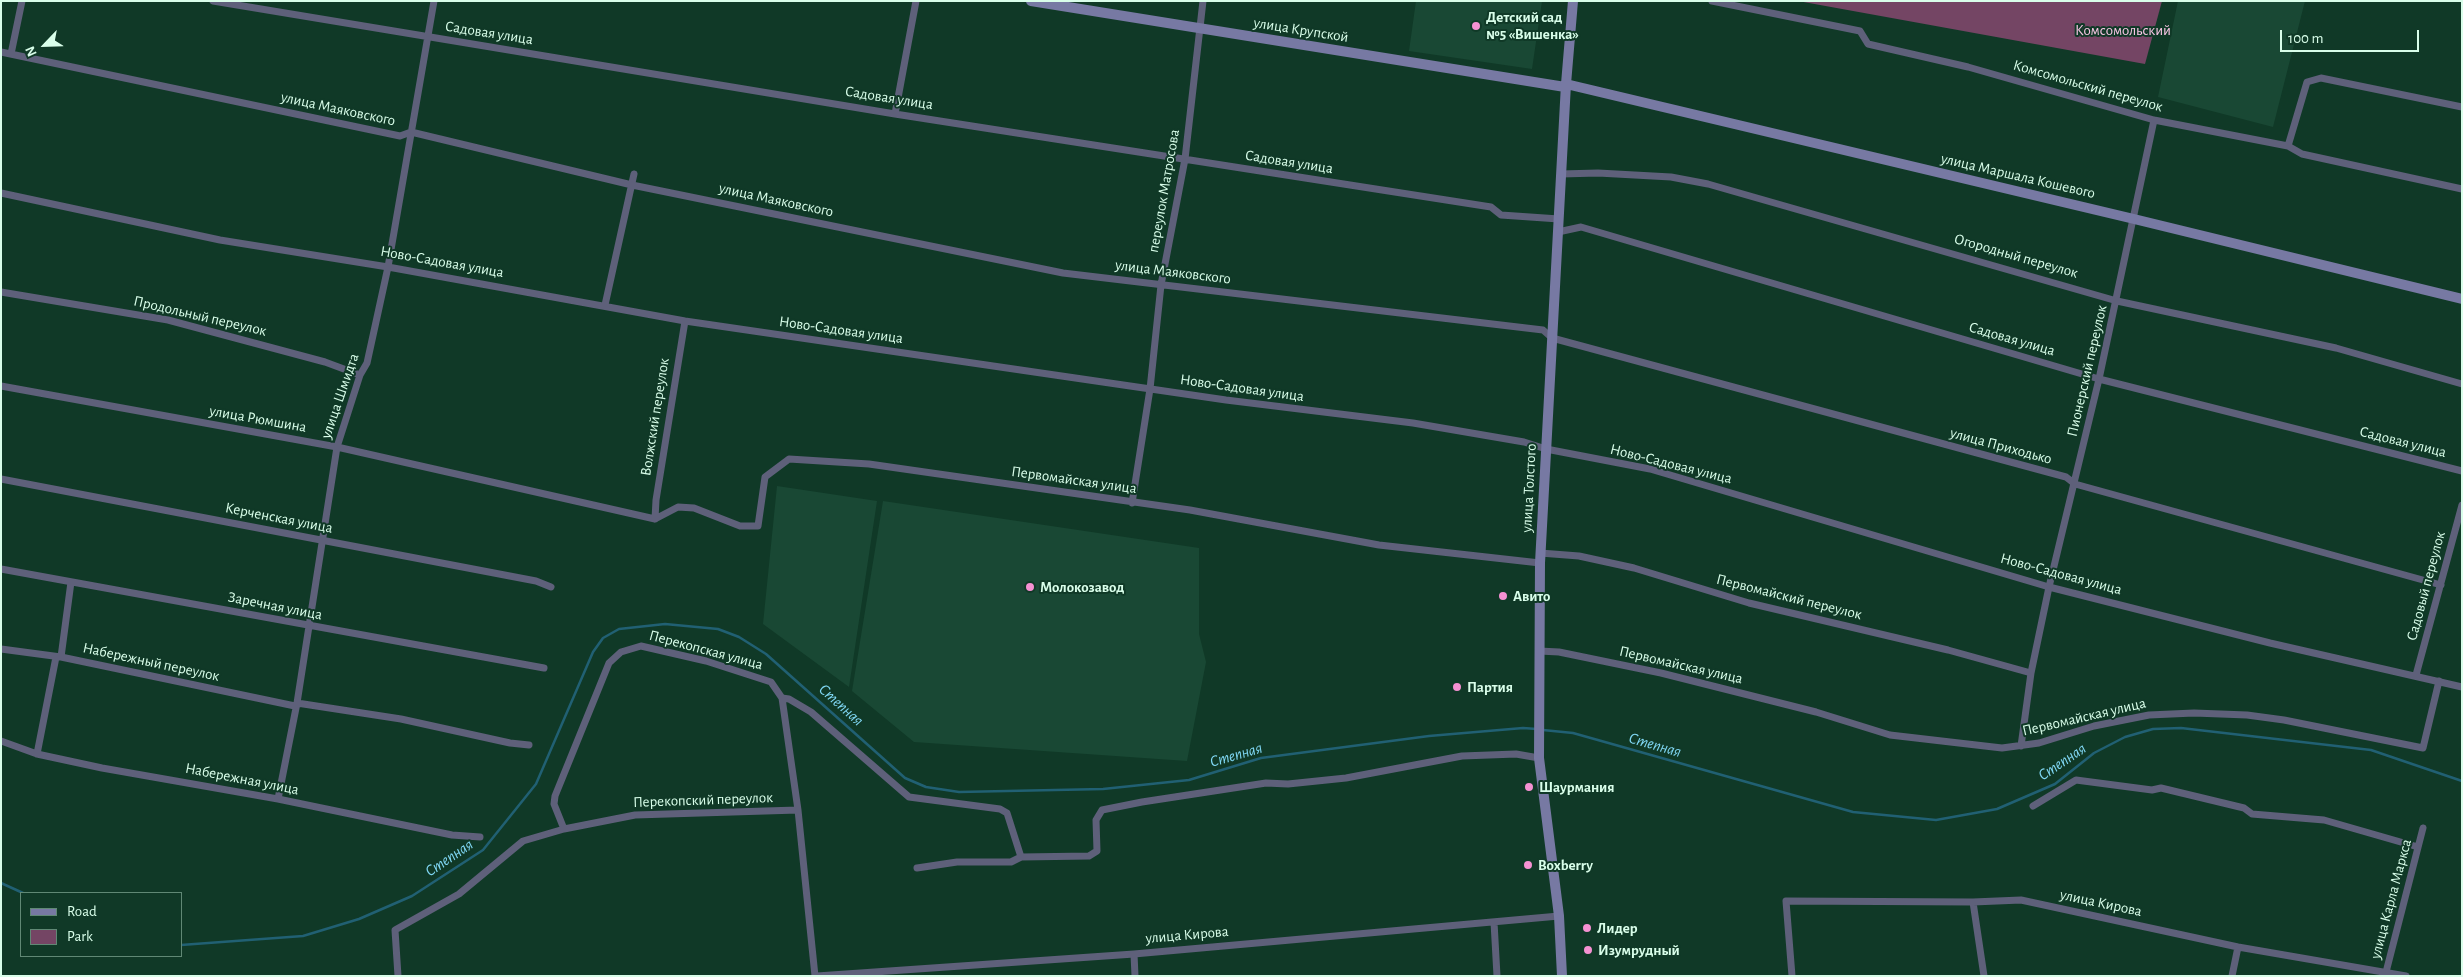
<!DOCTYPE html>
<meta charset="utf-8">
<style>
body{margin:0}
#map{position:relative;width:2463px;height:977px;overflow:hidden;background:#103927;font-family:"Alegreya Sans",sans-serif}
canvas{display:block}
.frame{position:absolute;inset:0;border:2px solid #d9feea;pointer-events:none}
.legend{position:absolute;left:20px;top:892px;width:162px;height:65px;box-sizing:border-box;background:#103927;border:1px solid #608875;margin:0;padding:6px 9px;list-style:none;font-size:15px;color:#d9feea}
.legend li{display:flex;align-items:center;gap:10px;height:25px}
.legend b{width:25px;border:1px solid #608875}
.north{position:absolute;left:20px;top:20px;width:50px;height:50px;-webkit-text-stroke:4px #103927;paint-order:stroke;rotate:246deg;font-size:14px;font-weight:700;line-height:20px;text-align:center;color:#d9feea}
.north::after{content:'';display:block;margin:auto;width:18px;height:22px;background:#d9feea;clip-path:polygon(50% 0,100% 100%,50% 72%,0 100%)}
.scale{position:absolute;left:2280px;top:30px;width:139px;height:22px;box-sizing:border-box;border:2px solid #d9feea;border-top:0;padding-left:6px;font-size:15px;line-height:18px;white-space:nowrap;color:#d9feea;-webkit-text-stroke:4px #103927;paint-order:stroke}
</style>
<div id="map">
<canvas width="2463" height="977"></canvas>
<div class="frame"></div>
<ul class="legend">
<li><b style="height:6px;background:#7779a3"></b>Road</li>
<li><b style="height:14px;background:#744564"></b>Park</li>
</ul>
<div class="north">N</div>
<div class="scale">100 m</div>
</div>
<script>
const context = document.querySelector('canvas').getContext('2d');
context.lineJoin = 'round';
function fillPath(path, color) {
  context.fillStyle = color;
  context.fill(path, 'evenodd');
}
function poly(rows) {
  const path = new Path2D();
  for (const r of rows) {
    path.moveTo(r[0], r[1]);
    for (let i = 2; i < r.length; i += 2) path.lineTo(r[i], r[i + 1]);
  }
  return path;
}
function stroke(path, color, width, dash) {
  context.strokeStyle = color;
  context.lineWidth = width;
  context.lineCap = dash ? 'butt' : 'round';
  context.setLineDash(dash || []);
  context.stroke(path);
}
function label(font, color, halo, rows, align = 'center') {
  context.font = font + ' "Alegreya Sans",sans-serif';
  context.lineWidth = 4;
  context.setLineDash([]);
  context.textBaseline = 'middle';
  context.strokeStyle = halo;
  context.fillStyle = color;
  for (const [text, x, y, turn = 0] of rows) {
    context.save();
    context.translate(x, y);
    context.rotate((+turn || 0) * Math.PI / 180);
    context.textAlign = isNaN(turn) ? turn : align;
    if (halo) context.strokeText(text, 0, 0);
    context.fillText(text, 0, 0);
    context.restore();
  }
}
fillPath(poly([
 [1416,1,1542,1,1532,69,1409,51],
 [2178,1,2305,1,2273,127,2158,97],
 [777,486,877,501,849,687,763,624],
 [883,501,1199,548,1199,634,1206,662,1187,761,914,742,852,691]
]), '#194834');
fillPath(poly([
 [1798,1,2162,1,2145,64]
]), '#744564');
stroke(poly([
 [1543,730,1573,733,1853,812,1936,820,1997,809,2055,784,2094,753,2125,737,2153,729,2181,728,2371,750,2462,781],
 [1,883,23,893],
 [181,945,303,936,359,919,412,896,483,850,536,784,593,652,603,638,619,629,665,624,718,629,739,637,766,654,905,778,926,787,959,792,1103,789,1189,780,1261,758,1429,736,1523,728,1537,729]
]), '#216073', 2.5);
stroke(poly([
 [213,1,895,114,1491,207,1501,215,1559,219],
 [1712,1,1860,31,1868,44,1968,67,2154,120,2288,146,2302,154,2462,189],
 [1,52,400,136,411,132,632,185,1063,273,1543,330,1552,338,2066,477,2075,484,2441,585],
 [11,54,22,1],
 [895,114,916,1],
 [2288,146,2307,82,2321,78,2462,107],
 [1561,174,1598,173,1671,177,1708,184,2117,301,2336,348,2462,384],
 [1,193,220,240,388,267,685,321,1226,400,1413,423,1524,442,1546,449,1650,469,2049,587,2270,643,2462,687],
 [1558,232,1581,227,2099,379,2462,471],
 [1,292,168,320,325,362,360,375],
 [605,305,634,174],
 [1,386,337,447,655,519],
 [1,479,536,581,551,587],
 [1132,503,1150,389,1161,285,1185,159,1203,1],
 [655,519,678,507,694,508,740,526,758,526,765,477,789,459,869,464,1190,510,1379,545,1540,563],
 [655,519,656,500,685,321],
 [1540,553,1579,556,1634,568,1749,603,1948,650,2031,673],
 [1,569,544,668],
 [1,649,61,657,295,706],
 [1539,651,1559,652,1661,673,1816,712,1890,735,2002,748,2039,743,2094,726,2149,715,2194,713,2247,715,2284,720,2423,748,2439,681],
 [61,657,71,582],
 [2416,675,2462,505],
 [782,698,789,699,811,712,909,797,1000,809,1007,813,1021,857,1089,856,1097,851,1096,820,1102,810,1142,802,1266,783,1288,784,1346,778,1462,756,1516,754,1539,758],
 [297,703,401,719,510,743,529,745],
 [1,741,37,754,102,768,278,799,452,835,480,837],
 [2021,746,2031,673,2049,587,2099,379,2154,120],
 [37,754,56,657],
 [278,799,297,703,337,447,360,375,367,363,388,267,434,1],
 [2033,806,2076,780,2152,790,2161,788,2244,808,2252,814,2324,820,2418,847],
 [564,829,554,804,555,796,609,663,621,652,641,646,706,661,771,682,782,698,798,810,815,976],
 [917,868,957,862,1011,862,1021,857],
 [1973,902,1984,976],
 [1494,922,1497,976],
 [1134,954,1135,976],
 [398,976,395,930,459,894,523,841,564,829,635,815,798,810],
 [817,976,1134,954,1559,916],
 [1792,976,1786,901,1973,902,2021,900,2238,947,2406,976],
 [2232,976,2238,947],
 [2385,976,2423,828]
]), '#5e607a', 7);
stroke(poly([
 [1031,1,1565,87],
 [1566,84,2134,219,2462,299],
 [1562,976,1559,916,1539,758,1540,563,1566,84,1573,1]
]), '#7779a3', 10);
for (const [x, y, r, color] of [
 [1476,26,5,"#f591d2"],
 [1030,587,5,"#f591d2"],
 [1503,596,5,"#f591d2"],
 [1457,687,5,"#f591d2"],
 [1529,787,5,"#f591d2"],
 [1528,865,5,"#f591d2"],
 [1587,928,5,"#f591d2"],
 [1588,950,5,"#f591d2"]
]) {
  const dot = new Path2D();
  dot.arc(x, y, r, 0, 2 * Math.PI);
  context.fillStyle = color;
  context.fill(dot);
  stroke(dot, '#103927', 2);
}
label('bold 15px', '#d9feea', '#103927', [
 ["Детский сад",1486,17],
 ["№5 «Вишенка»",1486,34],
 ["Молокозавод",1040,587],
 ["Авито",1513,596],
 ["Партия",1467,687],
 ["Шаурмания",1539,787],
 ["Boxberry",1538,865],
 ["Лидер",1597,928],
 ["Изумрудный",1598,950]
], 'left');
label('15px', '#d9feea', '#103927', [
 ["улица Крупской",1301,30,9],
 ["Садовая улица",489,33,9],
 ["Комсомольский переулок",2088,86,16],
 ["Садовая улица",889,98,9],
 ["улица Маяковского",338,109,12],
 ["Садовая улица",1289,162,9],
 ["улица Маршала Кошевого",2018,176,13],
 ["переулок Матросова",1164,191,-80],
 ["улица Маяковского",776,200,12],
 ["Огородный переулок",2016,256,16],
 ["Ново-Садовая улица",442,262,10],
 ["улица Маяковского",1173,272,7],
 ["Продольный переулок",200,316,13],
 ["Ново-Садовая улица",841,330,8],
 ["Садовая улица",2012,339,16],
 ["Пионерский переулок",2087,371,-77],
 ["Ново-Садовая улица",1242,388,8],
 ["улица Шмидта",340,396,-71],
 ["Волжский переулок",655,417,-81],
 ["улица Рюмшина",258,419,10],
 ["Садовая улица",2403,442,14],
 ["улица Приходько",2001,446,15],
 ["Ново-Садовая улица",1671,464,14],
 ["Первомайская улица",1074,480,8],
 ["улица Толстого",1529,488,-87],
 ["Керченская улица",279,518,11],
 ["Ново-Садовая улица",2061,574,15],
 ["Садовый переулок",2426,586,-75],
 ["Первомайский переулок",1789,597,14],
 ["Заречная улица",275,606,11],
 ["Перекопская улица",706,650,15],
 ["Набережный переулок",151,662,12],
 ["Первомайская улица",1681,665,13],
 ["Первомайская улица",2084,717,-13],
 ["Набережная улица",242,779,11],
 ["Перекопский переулок",703,800,-2],
 ["улица Карла Маркса",2391,899,-75],
 ["улица Кирова",2101,903,12],
 ["улица Кирова",1187,935,-5]
]);
label('15px', '#f8c5e4', '#103927', [
 ["Комсомольский",2123,30]
]);
label('italic 16px', '#80d8f5', '#103927', [
 ["Степная",841,705,42],
 ["Степная",1655,745,16],
 ["Степная",1236,755,-16],
 ["Степная",2062,762,-34],
 ["Степная",449,858,-34]
]);
</script>
